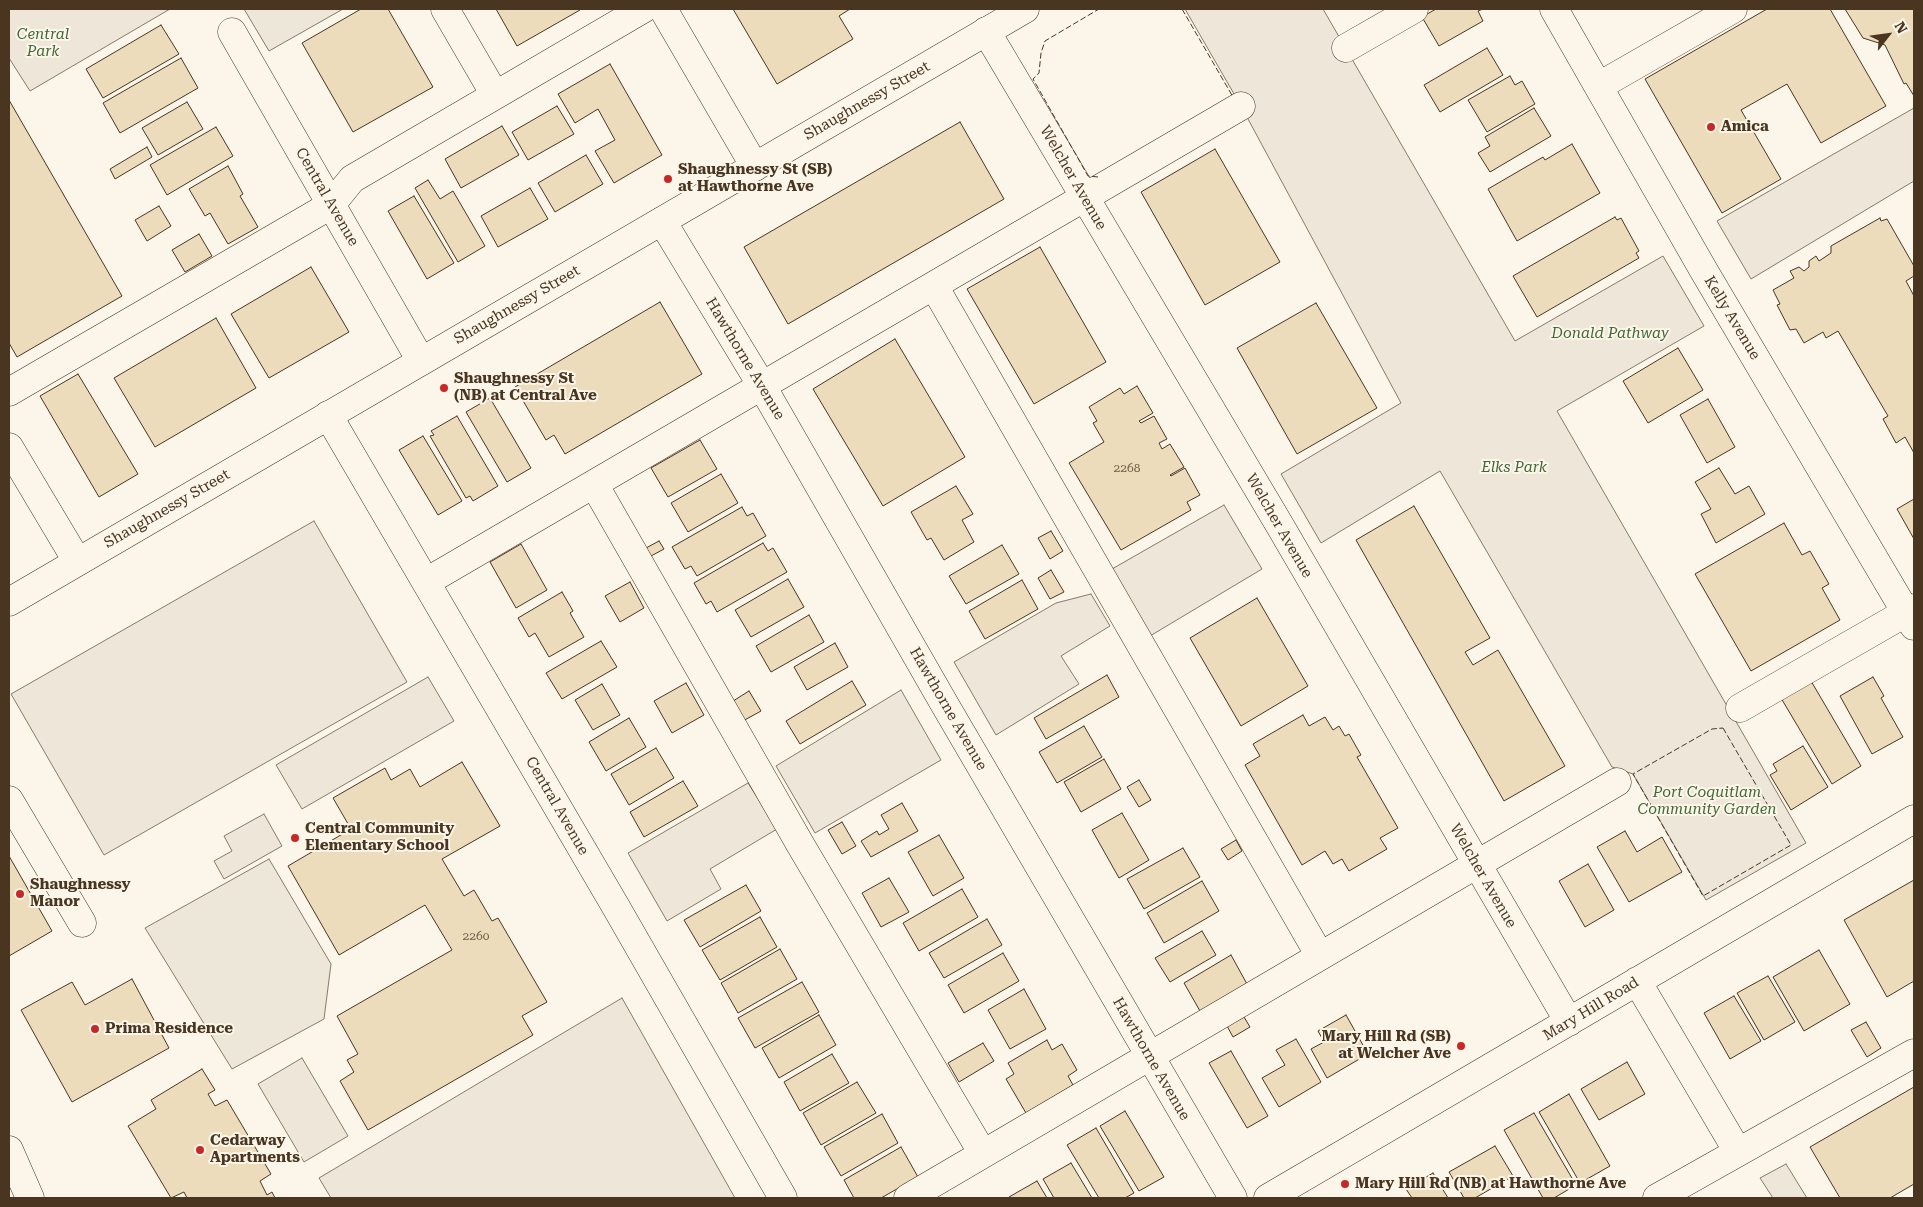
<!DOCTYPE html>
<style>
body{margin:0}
#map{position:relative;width:1923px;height:1207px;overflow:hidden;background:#fbf6e9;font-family:"Roboto Serif",serif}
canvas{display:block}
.frame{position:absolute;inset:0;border:10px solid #4a3520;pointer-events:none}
.north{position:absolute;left:1863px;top:10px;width:50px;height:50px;-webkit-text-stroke:4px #fbf6e9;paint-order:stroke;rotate:60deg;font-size:14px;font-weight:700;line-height:20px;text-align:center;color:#4a3520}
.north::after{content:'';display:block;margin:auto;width:18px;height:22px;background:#4a3520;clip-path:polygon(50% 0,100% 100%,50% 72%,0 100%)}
</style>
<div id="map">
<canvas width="1923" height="1207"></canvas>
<div class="frame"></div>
<div class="north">N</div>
</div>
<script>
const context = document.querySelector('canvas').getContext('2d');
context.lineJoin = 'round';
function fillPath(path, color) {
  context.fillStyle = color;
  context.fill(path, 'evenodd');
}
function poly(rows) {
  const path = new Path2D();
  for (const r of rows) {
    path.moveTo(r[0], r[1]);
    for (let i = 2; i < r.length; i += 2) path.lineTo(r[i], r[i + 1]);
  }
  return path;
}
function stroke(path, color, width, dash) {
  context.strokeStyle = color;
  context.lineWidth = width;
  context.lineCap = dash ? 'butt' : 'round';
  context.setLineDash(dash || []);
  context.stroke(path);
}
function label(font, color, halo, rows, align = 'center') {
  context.font = font + ' "Roboto Serif",serif';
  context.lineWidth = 4;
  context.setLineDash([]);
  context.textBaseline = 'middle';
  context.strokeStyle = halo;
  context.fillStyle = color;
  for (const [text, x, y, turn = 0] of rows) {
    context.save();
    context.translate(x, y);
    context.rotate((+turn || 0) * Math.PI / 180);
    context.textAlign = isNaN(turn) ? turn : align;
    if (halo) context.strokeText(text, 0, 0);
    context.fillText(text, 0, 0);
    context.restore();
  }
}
const green = poly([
 [9,9,170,9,30,91,9,58,9,9],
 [1185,9,1323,9,1515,341,1663,256,1704,326,1557,411,1806,843,1706,900,1633,774,1612,767,1440,471,1321,543,1281,474,1401,403,1241,106,1185,9],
 [1914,108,1914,181,1751,279,1717,221,1914,108],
 [1224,505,1262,569,1150,636,1112,569,1224,505],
 [314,521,407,682,104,855,11,694,314,521],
 [1091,594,1110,626,1061,656,1079,684,996,735,954,662,1056,603,1091,594],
 [428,677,454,721,302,809,276,765,428,677],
 [901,690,941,760,815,833,776,766,901,690],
 [748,783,777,829,710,869,721,889,667,921,628,853,748,783],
 [264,814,282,846,224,879,214,861,232,851,224,836,264,814],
 [622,998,735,1198,331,1198,319,1178,622,998],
 [302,1058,348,1136,304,1162,258,1084,302,1058]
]);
fillPath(green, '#ede6d9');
stroke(green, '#887966', 1);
const parking = poly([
 [244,9,343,9,269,51,244,9],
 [269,859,331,964,324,1019,232,1069,145,928,269,859],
 [1786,1164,1807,1198,1773,1198,1760,1178,1786,1164]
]);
fillPath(parking, '#ede7d9');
stroke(parking, '#887966', 1);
const building = poly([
 [361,9,388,9,433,87,353,132,302,43,361,9],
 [496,9,579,9,580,10,517,46,496,9],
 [733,9,850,9,839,16,853,39,777,84,733,9],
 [1436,9,1483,9,1478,11,1483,21,1439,46,1422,17,1436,9],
 [1767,9,1830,9,1886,106,1821,143,1787,84,1741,110,1781,179,1722,213,1645,79,1767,9],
 [1845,9,1914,9,1914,96,1906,83,1904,84,1885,45,1863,38,1845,9],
 [161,25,179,54,103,98,86,69,161,25],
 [1487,48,1503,75,1440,112,1424,85,1487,48],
 [181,58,198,88,120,133,103,103,181,58],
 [610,64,662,155,614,183,595,151,615,140,598,109,575,123,558,94,610,64],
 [1510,76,1515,85,1522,81,1535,104,1487,132,1468,100,1510,76],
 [9,100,122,296,17,357,9,343,9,100],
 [187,102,203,129,158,155,142,128,187,102],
 [557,106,574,134,528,160,512,132,557,106],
 [1534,108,1551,136,1490,172,1478,153,1490,146,1485,137,1534,108],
 [960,122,1004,199,788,324,744,247,960,122],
 [502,126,519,155,461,188,445,159,502,126],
 [216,127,233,156,167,195,150,165,216,127],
 [1572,144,1600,193,1517,241,1488,189,1543,157,1545,160,1572,144],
 [147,147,152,157,115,179,110,169,147,147],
 [1215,149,1280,262,1205,305,1141,192,1215,149],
 [586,155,603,184,555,212,538,183,586,155],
 [228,166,243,194,240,196,258,227,228,244,210,213,205,216,189,189,228,166],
 [428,180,440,199,453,191,485,246,458,262,415,188,428,180],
 [530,188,548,219,498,247,481,216,530,188],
 [414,196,454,263,427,279,388,211,414,196],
 [159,206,171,226,147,241,135,220,159,206],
 [1615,217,1617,220,1621,218,1639,251,1636,253,1639,258,1537,317,1513,276,1615,217],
 [1880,218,1881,221,1887,219,1914,266,1914,276,1906,281,1914,296,1914,453,1905,437,1896,443,1883,419,1888,416,1838,331,1826,338,1823,332,1804,343,1796,329,1790,330,1777,305,1780,304,1773,290,1794,278,1790,271,1799,267,1804,271,1809,267,1809,261,1816,256,1819,261,1831,253,1831,246,1880,218],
 [199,234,212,256,185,272,172,250,199,234],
 [1040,247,1106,362,1034,404,967,289,1040,247],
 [311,267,349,332,269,378,231,314,311,267],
 [660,302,702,374,565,454,554,435,546,440,515,387,660,302],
 [1316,303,1377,408,1297,454,1237,348,1316,303],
 [216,318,256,388,155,447,114,378,216,318],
 [895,339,965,457,883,506,813,389,895,339],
 [1678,348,1703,390,1648,423,1623,381,1678,348],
 [78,374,138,474,99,497,40,396,78,374],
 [1137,386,1153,413,1139,421,1141,423,1154,416,1167,439,1159,443,1162,449,1170,444,1184,467,1170,475,1171,476,1185,468,1200,495,1187,502,1191,510,1121,550,1069,463,1104,442,1093,423,1097,421,1089,407,1120,388,1124,394,1137,386],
 [490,398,531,468,507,482,466,412,490,398],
 [1708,399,1735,447,1707,463,1680,415,1708,399],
 [457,416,498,486,473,501,470,496,466,498,430,436,434,435,431,431,457,416],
 [423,436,462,501,438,515,399,450,423,436],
 [700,440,717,469,668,497,651,468,700,440],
 [1719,468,1735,494,1749,486,1765,514,1716,543,1701,514,1711,509,1695,482,1719,468],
 [721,474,738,503,688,532,671,503,721,474],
 [956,486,973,514,962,520,974,542,944,560,931,538,927,540,911,512,956,486],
 [1914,499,1914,539,1897,509,1914,499],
 [1414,506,1490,638,1465,652,1473,665,1498,650,1565,766,1504,801,1356,540,1414,506],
 [742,507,747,516,753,513,766,536,697,576,691,566,685,569,672,547,742,507],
 [1784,523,1802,555,1810,551,1829,584,1822,588,1840,620,1751,671,1695,574,1784,523],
 [1051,531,1063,551,1050,559,1038,538,1051,531],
 [659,541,664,549,651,556,646,548,659,541],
 [763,543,768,551,773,548,787,572,717,612,711,601,706,604,694,583,763,543],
 [521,544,547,590,516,608,490,562,521,544],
 [1002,545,1019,574,966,604,949,576,1002,545],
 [1051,570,1064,592,1050,599,1038,578,1051,570],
 [788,579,804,607,751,637,735,610,788,579],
 [1022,580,1038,609,985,639,969,611,1022,580],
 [630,582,644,608,620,622,605,596,630,582],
 [562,592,573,611,570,613,584,637,549,657,535,633,529,637,518,618,562,592],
 [1257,598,1308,686,1241,726,1190,638,1257,598],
 [809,615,824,642,771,672,756,646,809,615],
 [601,641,617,667,562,699,546,673,601,641],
 [835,643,848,667,807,690,794,667,835,643],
 [1107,675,1119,697,1046,739,1034,718,1107,675],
 [1873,677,1884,696,1881,698,1903,737,1872,754,1840,696,1873,677],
 [852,681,866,705,800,744,786,721,852,681],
 [1811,681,1861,766,1832,784,1781,698,1811,681],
 [686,683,704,715,672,733,654,701,686,683],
 [602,684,620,715,593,730,575,700,602,684],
 [749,691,761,711,741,722,730,703,749,691],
 [1303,715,1309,726,1325,717,1333,730,1339,726,1345,736,1349,734,1361,755,1357,757,1398,828,1380,838,1387,849,1349,871,1342,859,1333,864,1325,851,1302,865,1245,765,1260,756,1253,744,1303,715],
 [629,718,646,747,606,771,589,742,629,718],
 [1084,726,1102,757,1057,783,1039,752,1084,726],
 [1803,746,1828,787,1791,810,1770,775,1777,771,1773,764,1803,746],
 [656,748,674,778,629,805,611,774,656,748],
 [1104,759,1121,789,1081,812,1064,782,1104,759],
 [462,762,500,826,442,859,464,896,474,890,492,921,498,918,547,1002,522,1016,533,1035,368,1130,340,1081,354,1072,347,1060,358,1054,337,1016,452,950,425,905,339,955,288,866,351,829,333,798,385,768,391,780,410,769,420,787,462,762],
 [1139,780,1151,800,1139,807,1127,787,1139,780],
 [683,781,698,806,644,837,630,812,683,781],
 [902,803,918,831,871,857,861,841,877,831,879,835,889,829,881,815,902,803],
 [1122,813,1149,860,1119,878,1092,830,1122,813],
 [842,822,856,846,842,854,828,830,842,822],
 [1625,831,1637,852,1662,837,1682,872,1629,902,1597,847,1625,831],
 [939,835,964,878,933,896,908,852,939,835],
 [1236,840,1242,851,1228,860,1221,849,1236,840],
 [1183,848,1200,877,1144,909,1127,879,1183,848],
 [9,856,52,931,9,956,9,856],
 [1588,864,1614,910,1585,927,1559,881,1588,864],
 [889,878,909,912,881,927,862,893,889,878],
 [1914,880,1914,981,1887,997,1844,920,1914,880],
 [1202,881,1219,911,1164,943,1147,913,1202,881],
 [746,885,761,911,700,947,684,920,746,885],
 [962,889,978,917,919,951,903,923,962,889],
 [760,917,777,947,720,980,702,950,760,917],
 [987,919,1002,945,944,978,929,953,987,919],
 [1202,931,1216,955,1170,982,1155,958,1202,931],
 [780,949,797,979,738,1013,721,983,780,949],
 [1819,950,1850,1004,1804,1031,1773,977,1819,950],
 [1003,953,1019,981,964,1013,948,985,1003,953],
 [1231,955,1247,984,1200,1011,1184,983,1231,955],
 [1768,976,1795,1022,1764,1040,1737,993,1768,976],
 [132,979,169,1048,72,1102,21,1010,72,982,85,1005,132,979],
 [802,982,819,1012,755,1048,738,1018,802,982],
 [1024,989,1046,1029,1010,1049,988,1010,1024,989],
 [1734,996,1761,1041,1730,1059,1704,1013,1734,996],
 [819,1015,836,1045,779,1078,762,1048,819,1015],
 [1346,1015,1368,1054,1327,1078,1311,1049,1324,1042,1318,1031,1346,1015],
 [1244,1017,1250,1027,1233,1037,1227,1026,1244,1017],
 [1866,1022,1881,1048,1867,1057,1851,1030,1866,1022],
 [1296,1039,1321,1082,1279,1107,1262,1078,1285,1065,1276,1050,1296,1039],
 [1047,1040,1052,1050,1062,1044,1077,1070,1068,1076,1073,1085,1026,1113,1006,1079,1014,1074,1008,1063,1047,1040],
 [983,1043,994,1061,959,1082,948,1063,983,1043],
 [1231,1051,1268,1116,1247,1128,1209,1063,1231,1051],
 [832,1054,849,1083,800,1111,784,1082,832,1054],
 [1627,1062,1645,1094,1599,1120,1581,1089,1627,1062],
 [202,1069,215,1090,208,1094,215,1106,227,1100,271,1174,260,1181,267,1195,272,1192,275,1198,187,1198,184,1192,171,1198,128,1126,156,1109,151,1100,202,1069],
 [857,1082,876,1113,821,1145,803,1113,857,1082],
 [1914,1087,1914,1184,1890,1198,1840,1198,1810,1147,1914,1087],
 [1569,1094,1610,1166,1580,1183,1539,1112,1569,1094],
 [1125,1111,1164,1177,1139,1191,1100,1126,1125,1111],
 [1534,1113,1576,1185,1554,1198,1543,1198,1504,1130,1534,1113],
 [882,1114,898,1143,841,1176,824,1147,882,1114],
 [1096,1128,1134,1193,1125,1198,1099,1198,1067,1145,1096,1128],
 [1495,1146,1513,1176,1475,1198,1464,1198,1449,1172,1495,1146],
 [901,1147,918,1177,881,1198,854,1198,844,1180,901,1147],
 [1071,1163,1092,1198,1054,1198,1043,1179,1071,1163],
 [1433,1173,1448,1198,1412,1198,1406,1189,1433,1173],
 [1037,1181,1047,1198,1010,1198,1009,1197,1037,1181]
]);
fillPath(building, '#ecdcbc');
stroke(building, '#4a3520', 1);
const minor = poly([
 [445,9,495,95],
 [663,9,755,167],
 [1554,9,1704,271,1914,626],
 [986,31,1279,524,1569,1022],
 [232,32,421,361],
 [1346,48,1414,9],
 [1599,86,1733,9],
 [662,221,762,386,945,705,1233,1198],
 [934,286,1320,956],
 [9,392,331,205,352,179,643,9],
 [328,415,616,907,783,1198],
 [9,447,77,561],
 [594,484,800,844,983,1154],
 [426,582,1241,106],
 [1740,708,1914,608],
 [9,800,82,923],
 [1637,981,1738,1152],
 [908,1198,1617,782],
 [1268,1198,1914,819],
 [1657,1198,1914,1053]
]);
const major = poly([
 [9,602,1025,9],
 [9,1150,30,1198]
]);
stroke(minor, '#4a3520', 29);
stroke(major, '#4a3520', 29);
stroke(minor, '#fbf6e9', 28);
stroke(major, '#fbf6e9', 28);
stroke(poly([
 [1182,9,1233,97],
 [1098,177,1088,176,1033,79,1039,73,1041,53,1045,41,1099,9],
 [1723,728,1791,845,1703,896,1633,774,1712,729,1723,728]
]), '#4a3520', 1, [6, 2.5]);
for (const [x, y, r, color] of [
 [1711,127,5,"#c62828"],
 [668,179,5,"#c62828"],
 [444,388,5,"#c62828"],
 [295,838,5,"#c62828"],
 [20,894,5,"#c62828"],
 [95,1029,5,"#c62828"],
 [1461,1046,5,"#c62828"],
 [200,1150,5,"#c62828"],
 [1345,1184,5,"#c62828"]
]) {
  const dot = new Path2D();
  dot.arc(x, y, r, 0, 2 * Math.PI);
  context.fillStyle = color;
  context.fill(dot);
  stroke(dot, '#fbf6e9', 2);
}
label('12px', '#725f47', null, [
 ["2268",1127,468],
 ["2260",476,936]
]);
label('italic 15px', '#436837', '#fbf6e9', [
 ["Central",43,35],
 ["Park",43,52],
 ["Donald Pathway",1610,334],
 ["Elks Park",1514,468],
 ["Port Coquitlam",1707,793],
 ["Community Garden",1707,810]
]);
label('15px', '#4a3520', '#fbf6e9', [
 ["Shaughnessy Street",867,101,-30],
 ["Welcher Avenue",1073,178,60],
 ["Central Avenue",327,197,60],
 ["Shaughnessy Street",517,305,-30],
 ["Kelly Avenue",1732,318,59],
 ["Hawthorne Avenue",745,359,59],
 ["Shaughnessy Street",167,509,-30],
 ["Welcher Avenue",1279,526,60],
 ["Hawthorne Avenue",948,709,60],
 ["Central Avenue",557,806,60],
 ["Welcher Avenue",1483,876,60],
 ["Mary Hill Road",1591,1009,-31],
 ["Hawthorne Avenue",1151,1059,60]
]);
label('bold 15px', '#4a3520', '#fbf6e9', [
 ["Amica",1721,127],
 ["Shaughnessy St (SB)",678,170],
 ["at Hawthorne Ave",678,187],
 ["Shaughnessy St",454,379],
 ["(NB) at Central Ave",454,396],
 ["Central Community",305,829],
 ["Elementary School",305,846],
 ["Shaughnessy",30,885],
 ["Manor",30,902],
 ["Prima Residence",105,1029],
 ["Mary Hill Rd (SB)",1451,1037,"right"],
 ["at Welcher Ave",1451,1054,"right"],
 ["Cedarway",210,1141],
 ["Apartments",210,1158],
 ["Mary Hill Rd (NB) at Hawthorne Ave",1355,1184]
], 'left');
</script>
